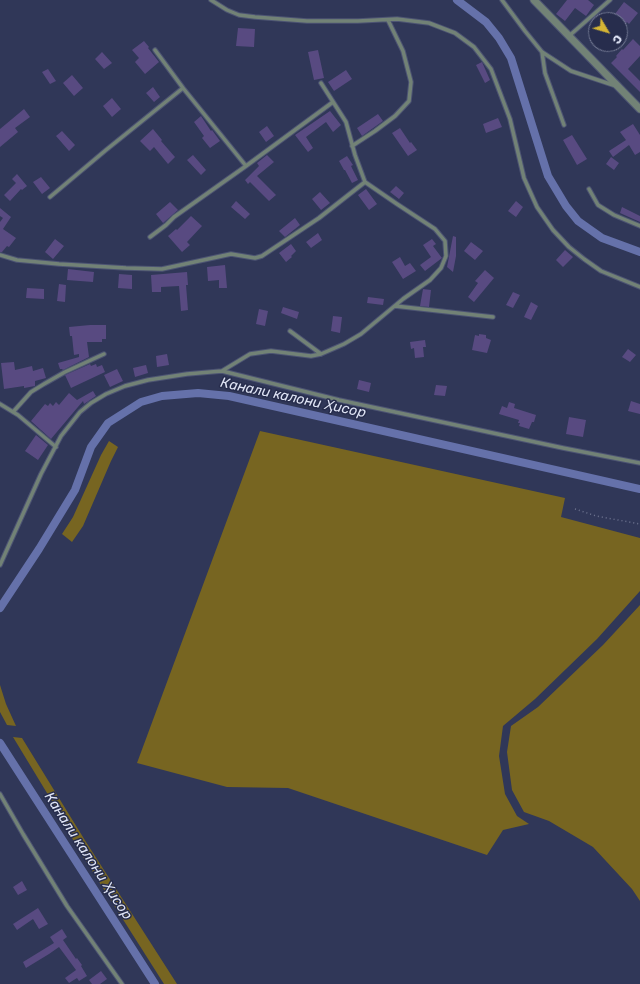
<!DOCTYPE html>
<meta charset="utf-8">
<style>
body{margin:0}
#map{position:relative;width:640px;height:984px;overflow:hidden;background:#303758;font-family:Rubik,sans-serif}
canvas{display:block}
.north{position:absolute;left:588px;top:12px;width:40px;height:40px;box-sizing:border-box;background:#272d4d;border:1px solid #747a94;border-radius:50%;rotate:128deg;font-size:11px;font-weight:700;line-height:16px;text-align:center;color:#e8edfe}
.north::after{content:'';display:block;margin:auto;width:14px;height:18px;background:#d5b534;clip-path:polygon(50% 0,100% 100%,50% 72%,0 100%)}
</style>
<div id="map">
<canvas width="640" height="984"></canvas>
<div class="north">С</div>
</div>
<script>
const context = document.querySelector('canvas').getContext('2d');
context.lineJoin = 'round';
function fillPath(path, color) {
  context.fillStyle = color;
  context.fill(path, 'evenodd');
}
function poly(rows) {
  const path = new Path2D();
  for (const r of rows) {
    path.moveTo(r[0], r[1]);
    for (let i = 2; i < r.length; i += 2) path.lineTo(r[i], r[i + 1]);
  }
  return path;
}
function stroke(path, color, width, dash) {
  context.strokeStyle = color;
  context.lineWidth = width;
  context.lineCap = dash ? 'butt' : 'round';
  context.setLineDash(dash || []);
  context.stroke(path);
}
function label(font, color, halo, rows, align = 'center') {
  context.font = font + ' Rubik,sans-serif';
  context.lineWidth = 3;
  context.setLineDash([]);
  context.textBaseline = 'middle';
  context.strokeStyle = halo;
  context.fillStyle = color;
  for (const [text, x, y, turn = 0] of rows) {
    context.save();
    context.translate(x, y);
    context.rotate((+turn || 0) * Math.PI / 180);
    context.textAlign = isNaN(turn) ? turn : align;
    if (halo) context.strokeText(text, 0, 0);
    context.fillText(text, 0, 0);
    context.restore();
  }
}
fillPath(poly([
 [260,431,565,498,561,517,640,538,640,591,597,639,535,699,503,726,499,756,505,794,517,816,529,824,503,830,487,855,288,788,227,787,137,763],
 [109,441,118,447,111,461,83,526,72,542,62,534,73,517,101,455],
 [640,605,640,901,632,889,593,847,549,821,524,812,512,790,507,752,511,726,538,707,603,645],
 [0,685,6,704,16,726,7,725,0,712],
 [13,737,22,738,86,842,177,984,164,984,77,847,50,798]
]), '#776521');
stroke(poly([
 [457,0,486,22,499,38,511,58,548,176,566,206,578,221,602,238,640,252],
 [0,608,39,549,75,490,91,447,108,423,141,402,162,396,198,393,229,396,640,489],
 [0,743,155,984]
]), '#6571aa', 8);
fillPath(poly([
 [567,0,588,0,594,5,586,16,575,8,565,21,556,14],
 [624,2,638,13,629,24,627,22,625,25,620,22,620,20,619,20,621,18,615,14],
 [238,28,255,29,254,47,236,46],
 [633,39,640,46,640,56,628,69,640,81,640,92,611,63,617,57,616,56,622,49,623,50],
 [144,41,149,47,148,48,159,62,145,74,135,62,139,58,132,50],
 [318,50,324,78,314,80,308,52],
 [102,52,112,63,104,69,95,59],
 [482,62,490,80,485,83,476,65],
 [48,69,56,81,50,84,42,72],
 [346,70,352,79,334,91,328,82],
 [72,75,83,88,74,96,63,83],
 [153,87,160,97,154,102,146,93],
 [112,98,121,109,112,117,103,106],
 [24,109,30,117,15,128,18,132,0,147,0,129],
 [330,111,341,125,333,132,326,122,306,137,313,148,308,152,295,135],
 [378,114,383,121,362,136,357,128],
 [201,116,211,131,212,130,220,141,210,148,202,138,204,136,194,122],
 [498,118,502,127,486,133,483,124],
 [633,124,640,135,640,152,635,155,629,145,613,157,609,151,626,140,620,132],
 [267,126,274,136,266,142,259,132],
 [400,128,410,143,411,142,417,150,408,156,392,133],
 [153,129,162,140,161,141,175,157,168,164,154,147,150,151,140,141],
 [62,131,75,145,69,151,56,136],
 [572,135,587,159,577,165,563,140],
 [193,155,206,170,201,175,187,160],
 [267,155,274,162,257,176,276,195,269,201,250,182,248,184,245,180,259,166,257,163],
 [347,156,353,165,351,166,358,180,352,183,345,170,344,170,339,161],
 [611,157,619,163,614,170,606,164],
 [17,174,27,186,22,190,21,189,10,201,4,195,16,183,12,179],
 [41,177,50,188,42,194,33,182],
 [396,186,404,193,399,199,390,192],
 [366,189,377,204,369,210,358,195],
 [320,192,330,203,321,210,312,199],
 [236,201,250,214,245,219,231,207],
 [516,201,523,207,516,217,508,211],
 [170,202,178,210,163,223,156,214],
 [622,207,640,216,640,222,620,213],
 [0,208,11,217,3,229,16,238,9,247,7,246,2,252,0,252,0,222,3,218,0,216],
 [191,216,202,226,187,242,190,245,182,252,168,236,176,229,177,230],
 [295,218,300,225,285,237,279,231],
 [318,233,322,240,311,248,306,242],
 [453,236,456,237,456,256,453,272,447,267],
 [55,239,64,246,53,259,45,252],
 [432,239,436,244,433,246,442,258,425,271,420,265,431,257,423,245],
 [471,242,483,251,475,260,464,251],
 [291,244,296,251,291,256,292,257,286,262,279,253],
 [565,250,573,257,563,267,556,260],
 [400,257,405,266,410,263,416,271,403,279,392,262],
 [225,265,227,288,219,288,219,280,208,281,207,267],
 [68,269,94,272,93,282,67,280],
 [485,270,494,278,474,302,468,297,478,283,475,281],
 [187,272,188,285,186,285,188,310,181,311,179,286,161,287,161,292,152,292,151,275],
 [119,274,132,275,132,289,118,288],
 [59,284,66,285,65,302,57,301],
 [27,288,44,289,44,299,26,298],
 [423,289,431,290,429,307,420,306],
 [513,292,520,295,513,308,506,305],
 [368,297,384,299,383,305,367,303],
 [531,302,538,306,531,320,524,317],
 [283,307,299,312,297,319,281,313],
 [259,309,268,311,265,326,256,324],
 [333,316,342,317,340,333,331,331],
 [90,325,106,325,106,339,102,339,102,342,87,342,89,357,63,370,62,369,60,369,58,363,79,357,79,354,74,355,72,336,70,336,69,327],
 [479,334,486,335,486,338,491,340,487,353,472,350,475,335,479,336],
 [425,340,426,347,423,347,424,357,415,358,414,348,411,349,410,342],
 [628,349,636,355,630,362,622,357],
 [167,354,169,365,157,367,156,356],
 [14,362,15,370,32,366,33,371,43,368,46,378,35,381,35,386,24,388,24,386,4,389,1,363],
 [90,364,91,366,96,364,97,367,102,365,105,372,71,388,65,375],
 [146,365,148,373,135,377,133,368],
 [117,369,123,381,110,387,104,375],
 [359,380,371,383,369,392,357,389],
 [436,385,447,386,445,396,434,395],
 [93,391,96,396,84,404,83,401,51,439,31,421,45,404,48,406,50,403,53,406,56,402,59,405,69,393,77,400],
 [631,401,640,404,640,414,628,411],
 [509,402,515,404,514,408,536,415,534,422,532,422,529,429,519,426,520,423,518,423,519,420,499,414,502,406,507,408],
 [569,417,586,420,583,437,566,434],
 [36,435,48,445,38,460,25,451],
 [22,881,27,890,18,895,13,887],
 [38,908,48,924,39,929,33,919,17,930,13,924],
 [62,929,67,937,63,940,76,959,77,958,82,965,81,966,87,976,79,981,77,978,69,983,65,978,76,970,59,947,49,954,26,968,23,962,54,943,50,937],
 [101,971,107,979,100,984,92,984,89,980]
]), '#584a81');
const lane = poly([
 [211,0,227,10,239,15,255,17,307,21,358,21,397,19,429,23,455,33,474,47,491,69,510,119,524,178,537,207,553,230,569,247,584,259,601,271,640,287],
 [502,0,525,31,542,52,571,71,616,86],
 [569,36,610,0],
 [155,50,183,88],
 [542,52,545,73,564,125],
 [352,146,375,131,395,116,409,101,411,82,403,51,388,20],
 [589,189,598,205,614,215,640,226],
 [50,197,106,150,183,88,246,166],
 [150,237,166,225,174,217,246,166,333,102],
 [0,255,17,260,59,264,126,268,162,269,231,254,255,258,262,256,319,218,365,182,355,155,346,122,321,83],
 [395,306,493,317],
 [290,331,321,354],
 [222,371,250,354,271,351,311,356,321,354,344,344,361,334,403,299,430,280,441,268,446,256,445,241,435,229,397,204,365,182],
 [0,404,18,415,56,447],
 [13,412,31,392,44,384,65,372,104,354],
 [0,565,41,474,61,436,80,412,91,403,106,394,125,386,148,380,187,374,222,371,339,400,563,448,640,463],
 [0,794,23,834,67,906,122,984]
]);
const street = poly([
 [534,0,640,109]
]);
stroke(lane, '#4d5473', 5.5);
stroke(street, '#4d5473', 9);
stroke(poly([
 [575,509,596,516,640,524]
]), '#6f7591', 1.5, [1, 3]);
stroke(lane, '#728276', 3.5);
stroke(street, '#728276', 7);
label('italic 14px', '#dfe4f5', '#272d4d', [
 ["Канали калони Ҳисор",293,398,12],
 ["Канали калони Ҳисор",88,856,57]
]);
</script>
